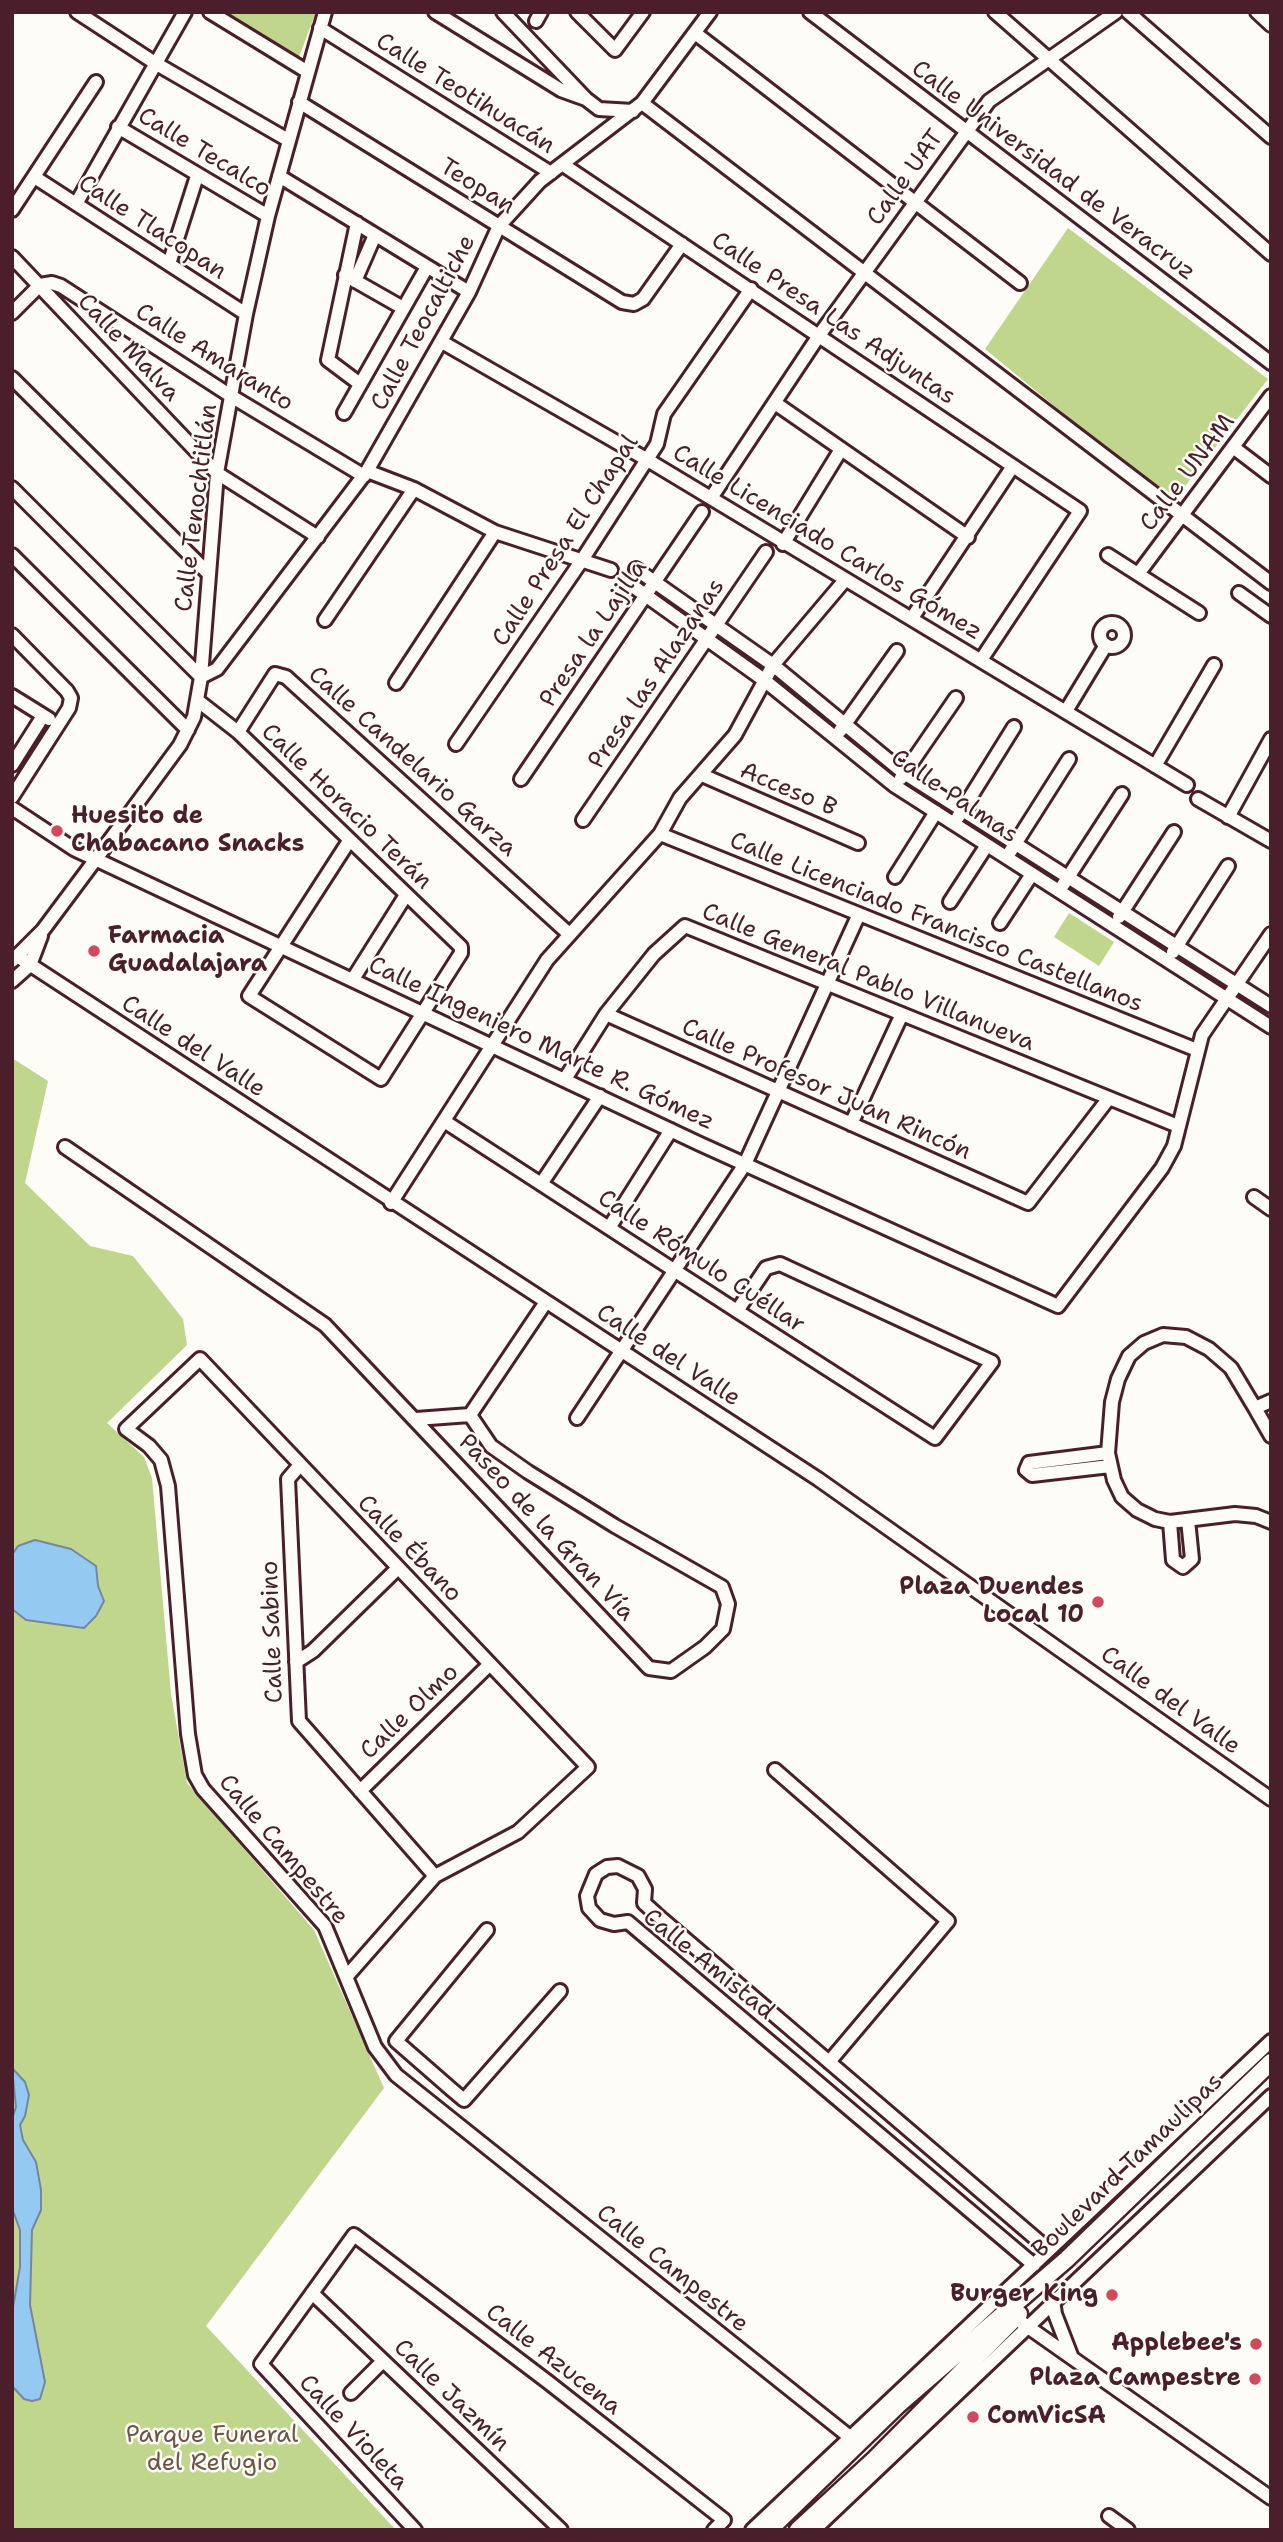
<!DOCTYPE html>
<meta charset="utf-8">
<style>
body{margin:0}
#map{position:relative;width:1283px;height:2542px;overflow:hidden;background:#fdfcf7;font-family:"Shantell Sans",sans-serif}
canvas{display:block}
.frame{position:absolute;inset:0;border:14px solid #4a1f2b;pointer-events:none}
</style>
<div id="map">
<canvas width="1283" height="2542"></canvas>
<div class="frame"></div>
</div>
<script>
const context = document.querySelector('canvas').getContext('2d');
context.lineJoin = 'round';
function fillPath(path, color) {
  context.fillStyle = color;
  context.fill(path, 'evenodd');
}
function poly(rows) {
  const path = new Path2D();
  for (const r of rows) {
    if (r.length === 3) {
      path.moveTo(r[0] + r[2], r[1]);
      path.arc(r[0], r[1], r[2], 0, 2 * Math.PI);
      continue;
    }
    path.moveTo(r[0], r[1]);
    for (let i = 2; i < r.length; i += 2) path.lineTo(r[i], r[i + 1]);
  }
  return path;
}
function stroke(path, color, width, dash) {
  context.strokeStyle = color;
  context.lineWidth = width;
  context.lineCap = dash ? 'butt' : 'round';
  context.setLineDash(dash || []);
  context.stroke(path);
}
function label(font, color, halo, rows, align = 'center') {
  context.font = font + ' "Shantell Sans",sans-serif';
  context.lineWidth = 5;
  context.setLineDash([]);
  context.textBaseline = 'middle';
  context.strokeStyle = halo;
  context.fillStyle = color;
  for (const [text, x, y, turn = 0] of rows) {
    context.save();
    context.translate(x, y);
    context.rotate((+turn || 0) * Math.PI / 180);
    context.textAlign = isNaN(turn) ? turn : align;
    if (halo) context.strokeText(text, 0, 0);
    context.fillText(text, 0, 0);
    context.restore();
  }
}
fillPath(poly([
 [224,12,316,12,299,57],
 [1068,228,1268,379,1172,503,985,349],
 [1069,913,1114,942,1099,966,1054,937],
 [12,1058,48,1081,25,1183,90,1246,133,1256,183,1319,187,1345,107,1423,144,1457,152,1478,171,1694,187,1783,314,1930,384,2088,206,2326,396,2530,12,2530]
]), '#c0d68c');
const water = poly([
 [35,1540,71,1549,96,1566,98,1586,104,1601,96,1616,84,1628,26,1620,12,1609,12,1555,18,1546,35,1540],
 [12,2068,25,2082,29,2095,25,2116,20,2125,23,2140,36,2162,41,2190,41,2210,32,2230,30,2305,45,2382,40,2399,32,2401,24,2399,12,2386,12,2313,20,2267,20,2230,12,2208,12,2119,16,2107,12,2068]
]);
fillPath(water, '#94caf2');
stroke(water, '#7686a2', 2);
const minor = poly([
 [77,12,155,63,288,140],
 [210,12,308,72],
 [435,12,561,90,586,99],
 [503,12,586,99,599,109,633,111],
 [577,12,615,50,643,12],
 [810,12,1271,363],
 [995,12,1271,254],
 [1128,12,1271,137],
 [1257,12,1271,25],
 [536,21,541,12],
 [320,28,551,173],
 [695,33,1020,283],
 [299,102,622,302,634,304,643,299,682,244],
 [642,103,1271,583],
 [118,127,268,216],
 [562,164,1080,511,981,660],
 [279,176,469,292],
 [36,178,246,314],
 [76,204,185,12],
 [12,210,96,82],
 [357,223,328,360,360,384],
 [12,257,217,473,318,537],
 [169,264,197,176],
 [345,275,403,308],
 [355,281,375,235],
 [40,285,52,283,61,286,231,396,364,476],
 [12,313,40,285],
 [442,342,646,459,1187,785],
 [12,378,208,573],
 [775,403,968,537],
 [344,413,427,267],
 [1233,447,1271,476],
 [367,471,414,489,495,532,611,570],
 [12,488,201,677],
 [711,498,820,334,989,101,1116,12],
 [783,544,840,451],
 [12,555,188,730],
 [1108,555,1199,613],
 [636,569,773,665,904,773,1271,1006],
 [1138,574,1271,396],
 [627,582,764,680,895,786,1271,1027],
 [1239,593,1271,616],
 [912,618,1013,466],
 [325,620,414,489],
 [1112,635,12],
 [12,635,67,691,71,698,69,708,12,797],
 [201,677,217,669,367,471,469,292,499,226,540,181,642,103,710,12],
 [396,683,495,532],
 [12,696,49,719],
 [197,700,238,732,461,947,461,953,381,1079,249,996,349,841],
 [1066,711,1106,645],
 [840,731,897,651],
 [238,732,275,674,286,677,568,933],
 [456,744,582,560,657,444,664,414,751,289],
 [12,765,43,716],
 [1155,766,1214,665],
 [702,775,858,843],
 [901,778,956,698],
 [521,779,702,512],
 [1198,799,1271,841],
 [12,808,74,849,700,1144,1058,1306,1162,1168,1174,1146,1202,1035,1271,934],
 [958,817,1014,727],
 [1228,817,1271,739],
 [583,820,766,552],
 [660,834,1197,1050],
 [1010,852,1069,759],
 [895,877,936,812],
 [1063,885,1122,794],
 [950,902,987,845],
 [1119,917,1174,832],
 [1000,923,1032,874],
 [1173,952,1228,866],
 [17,956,818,1479,1271,1799],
 [12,961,43,930,96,859,180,745,194,717,201,677,217,473,246,314,268,216,325,12],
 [353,979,406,895],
 [12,981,30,965,41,936],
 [606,1014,1028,1203,1109,1098],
 [565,1079,606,1014,654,954,685,926,1178,1126],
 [444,1121,737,1311,935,1438,992,1362,780,1264,766,1268,737,1311],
 [851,1124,902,1014],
 [65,1147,325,1325,649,1668,671,1671,705,1647,723,1629,728,1604,722,1587,615,1526,528,1472,491,1446,470,1415],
 [541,1184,600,1096],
 [1254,1197,1271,1209],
 [391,1203,547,960,660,834,680,798,735,735,773,665,845,580],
 [609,1228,671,1130],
 [1271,1401,1255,1408,1271,1436],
 [1255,1408,1231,1368,1209,1349,1186,1337,1163,1335,1144,1343,1129,1356,1118,1379,1112,1402,1108,1453,1114,1480,1122,1497,1137,1510,1155,1519,1170,1522,1235,1514,1256,1516,1271,1522],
 [577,1418,745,1164,859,914],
 [416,1419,470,1415,546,1302],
 [1108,1453,1029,1463,1026,1470,1032,1475,1110,1466],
 [300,1465,288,1479,299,1721,435,1876],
 [1170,1522,1173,1560,1183,1567,1192,1559,1188,1520],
 [296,1662,313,1651,398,1568],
 [775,1770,948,1921,829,2062],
 [360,1791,490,1664],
 [487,1930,396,2041,451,2089,464,2100,560,1991],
 [347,1976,435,1876,518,1832,588,1767,200,1359,126,1429,149,1446,161,1460,168,1486,188,1734,195,1775,203,1789,325,1926,375,2047,396,2075,851,2438],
 [1034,2265,628,1922,614,1924,600,1920,589,1908,587,1896,596,1874,607,1867,618,1866,638,1876,645,1889,644,1903,656,1914,1049,2250],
 [312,2293,561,2530],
 [1053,2300,1055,2314,1072,2358],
 [1021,2322,1271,2498],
 [351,2393,383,2361],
 [1109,2516,1128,2530],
 [415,2530,261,2364,354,2235,548,2382,724,2520,714,2530],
 [752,2530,1271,2041],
 [814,2530,1271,2096]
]);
const major = poly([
 [769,2530,898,2405,1067,2259,1271,2062],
 [798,2530,875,2459,1019,2314]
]);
stroke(minor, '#4a1f2b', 18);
stroke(major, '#4a1f2b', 21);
stroke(minor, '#fdfcf7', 12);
stroke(major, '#fdfcf7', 16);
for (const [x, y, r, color] of [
 [57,831,7,"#d1495b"],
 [94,951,7,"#d1495b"],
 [1098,1602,7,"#d1495b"],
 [1112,2295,7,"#d1495b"],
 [1256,2344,7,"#d1495b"],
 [1255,2379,7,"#d1495b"],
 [973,2417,7,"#d1495b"]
]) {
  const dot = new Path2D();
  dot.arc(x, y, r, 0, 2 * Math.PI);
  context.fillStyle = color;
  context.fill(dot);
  stroke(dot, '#fdfcf7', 2.5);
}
label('24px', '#4a1f2b', '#fdfcf7', [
 ["Calle Teotihuacán",465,94,32],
 ["Calle Tecalco",204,153,31],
 ["Calle Universidad de Veracruz",1053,171,37],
 ["Calle UAT",906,178,-54],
 ["Teopan",477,187,32],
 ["Calle Tlacopan",152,228,33],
 ["Calle Presa Las Adjuntas",833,319,34],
 ["Calle Teocaltiche",424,323,-62],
 ["Calle Malva",128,348,47],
 ["Calle Amaranto",214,358,32],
 ["Calle UNAM",1188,473,-53],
 ["Calle Tenochtitlán",197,508,-83],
 ["Calle Presa El Chapal",566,541,-57],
 ["Calle Licenciado Carlos Gómez",827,543,31],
 ["Presa la Lajilla",594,634,-56],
 ["Presa las Alazanas",657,674,-56],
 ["Calle Candelario Garza",412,762,42],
 ["Acceso B",788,790,23],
 ["Calle Palmas",954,797,34],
 ["Calle Horacio Terán",346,807,44],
 ["Calle Licenciado Francisco Castellanos",936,923,22],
 ["Calle General Pablo Villanueva",868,978,22],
 ["Calle Ingeniero Marte R. Gómez",541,1044,25],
 ["Calle del Valle",193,1047,33],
 ["Calle Profesor Juan Rincón",826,1090,24],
 ["Calle Rómulo Cuéllar",701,1262,33],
 ["Calle del Valle",668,1356,33],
 ["Paseo de la Gran Vía",546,1528,47],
 ["Calle Ébano",409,1549,46],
 ["Calle Sabino",273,1632,-92],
 ["Calle del Valle",1170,1701,36],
 ["Calle Olmo",410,1712,-44],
 ["Calle Campestre",283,1850,50],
 ["Calle Amistad",708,1965,39],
 ["Boulevard Tamaulipas",1128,2166,-44],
 ["Calle Campestre",672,2269,39],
 ["Calle Azucena",553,2360,38],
 ["Calle Jazmín",451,2396,44],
 ["Calle Violeta",353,2433,47]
]);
label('bold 24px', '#4a1f2b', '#fdfcf7', [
 ["Huesito de",71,817,"left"],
 ["Chabacano Snacks",71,845,"left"],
 ["Farmacia",108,937,"left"],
 ["Guadalajara",108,965,"left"],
 ["Plaza Duendes",1084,1588],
 ["Local 10",1084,1616],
 ["Burger King",1098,2295],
 ["Applebee's",1242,2344],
 ["Plaza Campestre",1241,2379],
 ["ComVicSA",987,2417,"left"]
], 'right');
label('24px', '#6d5648', '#fdfcf7', [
 ["Parque Funeral",212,2436],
 ["del Refugio",212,2464]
]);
</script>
